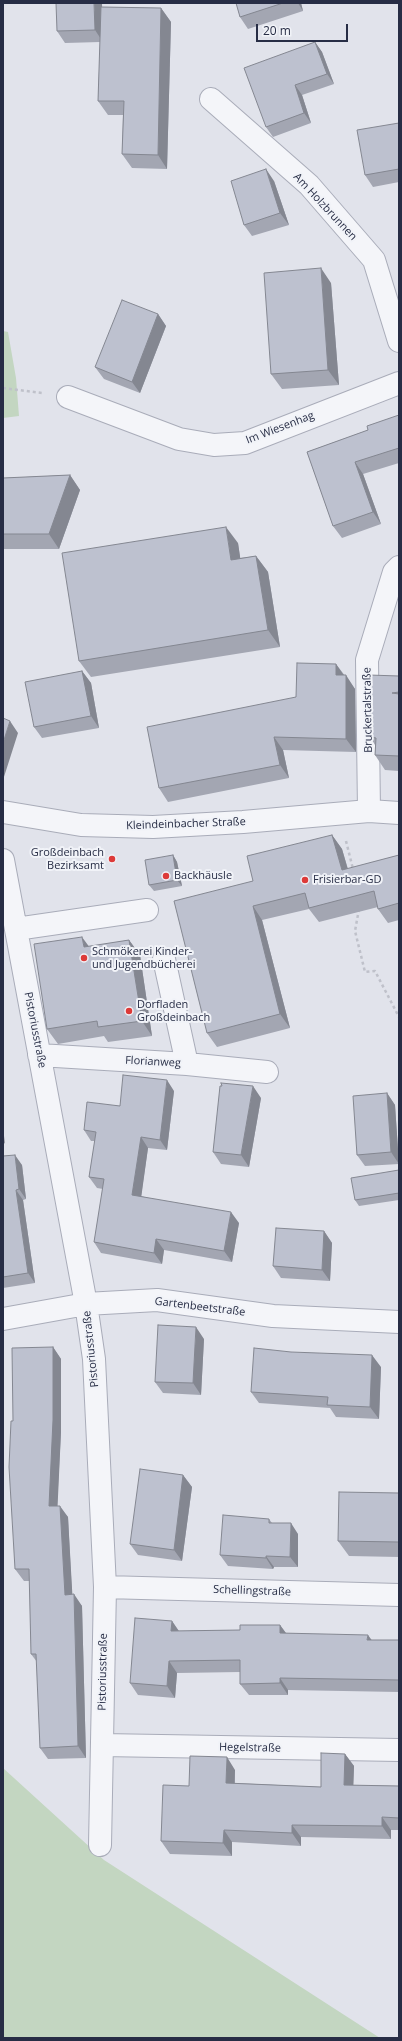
<!DOCTYPE html>
<meta charset="utf-8">
<style>
body{margin:0}
#map{position:relative;width:402px;height:2041px;overflow:hidden;background:#e1e3eb;font-family:"Open Sans",sans-serif}
canvas{display:block}
.frame{position:absolute;inset:0;border:4px solid #272d45;pointer-events:none}
.scale{position:absolute;left:256px;top:24px;width:92px;height:18px;box-sizing:border-box;border:2px solid #272d45;border-top:0;padding-left:5px;font-size:12px;line-height:14px;white-space:nowrap;color:#272d45;-webkit-text-stroke:3px #f1f3f8;paint-order:stroke}
</style>
<div id="map">
<canvas width="402" height="2041"></canvas>
<div class="frame"></div>
<div class="scale">20 m</div>
</div>
<script>
const context = document.querySelector('canvas').getContext('2d');
context.lineJoin = 'round';
function fillPath(path, color) {
  context.fillStyle = color;
  context.fill(path, 'evenodd');
}
function poly(rows) {
  const path = new Path2D();
  for (const r of rows) {
    path.moveTo(r[0], r[1]);
    for (let i = 2; i < r.length; i += 2) path.lineTo(r[i], r[i + 1]);
  }
  return path;
}
function stroke(path, color, width, dash) {
  context.strokeStyle = color;
  context.lineWidth = width;
  context.lineCap = dash ? 'butt' : 'round';
  context.setLineDash(dash || []);
  context.stroke(path);
}
function label(font, color, halo, rows, align = 'center') {
  context.font = font + ' "Open Sans",sans-serif';
  context.lineWidth = 4;
  context.setLineDash([]);
  context.textBaseline = 'middle';
  context.strokeStyle = halo;
  context.fillStyle = color;
  for (const [text, x, y, turn = 0] of rows) {
    context.save();
    context.translate(x, y);
    context.rotate((+turn || 0) * Math.PI / 180);
    context.textAlign = isNaN(turn) ? turn : align;
    if (halo) context.strokeText(text, 0, 0);
    context.fillText(text, 0, 0);
    context.restore();
  }
}
fillPath(poly([
 [3,331,8,332,16,378,19,416,3,418],
 [3,1768,104,1860,380,2038,3,2038]
]), '#c3d6c1');
const minor = poly([
 [211,99,309,185,374,260,399,341],
 [68,397,179,439,214,445,245,443,399,383],
 [369,811,367,660,394,572,399,567],
 [3,812,81,825,153,827,243,822,369,811,399,813],
 [3,860,86,1304,94,1359,105,1587,100,1845],
 [16,929,147,910],
 [164,959,187,1064],
 [39,1055,187,1064,267,1072],
 [3,1319,86,1304,157,1300,273,1316,399,1322],
 [105,1587,399,1595],
 [102,1745,399,1750]
]);
stroke(minor, '#a9acb9', 24);
stroke(poly([
 [3,388,42,393],
 [346,841,353,869],
 [359,909,355,931,365,972,375,971,399,1017]
]), '#bfc1ca', 2.5, [3, 3]);
stroke(minor, '#f4f5f9', 22);
fillPath(poly([
 [236,3,301,3,303,11,248,29,240,17],
 [102,7,161,8,171,22,167,169,132,168,122,154,123,115,108,115,98,101,100,42,65,43,57,31],
 [315,42,322,52,334,84,302,95,311,123,273,137,266,127],
 [399,123,399,182,373,187,365,175],
 [274,181,289,225,252,236,244,225],
 [331,283,339,385,282,389,271,374],
 [158,314,166,326,140,393,104,379,95,367],
 [399,415,399,463,363,474,381,524,342,538,333,526,307,452,368,430],
 [70,475,80,490,59,549,3,549,3,478],
 [238,543,240,558,256,556,268,572,280,647,91,677,79,661],
 [336,664,355,689,356,752,283,750,289,778,168,802,159,788,296,697],
 [82,671,91,683,99,728,42,738,34,727],
 [399,676,399,771,385,770,375,755,375,745,370,737],
 [332,835,342,849,348,869,399,855,399,920,388,923,378,909,378,907,319,922,309,909,262,920,290,1028,217,1047,207,1033,253,881],
 [173,855,177,862,182,886,154,891,149,885],
 [129,940,140,955,152,1036,108,1042,104,1036,58,1044,47,1029,89,947],
 [174,1091,167,1150,148,1148,141,1196,239,1223,232,1262,164,1250,162,1264,101,1253,94,1242,103,1189,97,1188,89,1177,95,1141,91,1141,84,1130,120,1106],
 [387,1093,395,1105,399,1164,365,1166,357,1155],
 [261,1098,249,1167,221,1164,213,1152],
 [3,1156,22,1165,26,1199,23,1200,35,1283,3,1288],
 [399,1170,399,1200,359,1206,355,1200],
 [324,1231,332,1243,330,1281,281,1278,273,1266],
 [204,1339,201,1395,163,1393,155,1382],
 [53,1347,61,1359,61,1432,57,1506,68,1517,72,1594,82,1606,86,1758,48,1759,40,1748,37,1662,31,1654,30,1581,24,1581,15,1569,13,1421],
 [381,1367,379,1419,336,1417,330,1408,259,1403,251,1392],
 [183,1475,192,1487,182,1561,138,1555,130,1544],
 [399,1493,399,1557,349,1556,338,1541],
 [269,1519,272,1523,298,1534,298,1567,274,1567,273,1569,228,1566,220,1555],
 [172,1621,179,1631,240,1630,280,1625,286,1633,371,1640,399,1640,399,1692,288,1690,288,1695,249,1695,240,1684,240,1672,177,1673,175,1698,138,1695,130,1683],
 [345,1754,354,1766,353,1785,399,1786,399,1830,391,1830,391,1839,301,1837,301,1846,232,1842,232,1856,170,1854,161,1841,189,1786,235,1770,235,1783,321,1787]
]), '#a3a6b2');
fillPath(poly([
 [94,3,102,3,103,42,95,30],
 [298,3,301,3,303,11],
 [161,8,171,22,167,169,158,155],
 [315,42,322,52,334,84,327,74],
 [295,85,302,95,311,123,304,113],
 [266,169,274,181,289,225,280,213],
 [321,268,331,283,339,385,328,370],
 [158,314,166,326,140,393,132,382],
 [355,462,363,474,381,524,373,512],
 [70,475,80,490,59,549,49,534],
 [226,527,238,543,243,576,231,560],
 [256,556,268,572,280,647,268,630],
 [336,664,345,677,336,675],
 [82,671,91,683,99,728,91,716],
 [346,675,355,689,356,752,346,739],
 [10,721,18,733,3,780,3,743],
 [274,737,283,750,289,778,280,765],
 [332,835,342,849,352,884,342,870],
 [173,855,177,862,182,886,177,880],
 [253,906,262,920,290,1028,280,1014],
 [82,937,93,952,84,947],
 [129,940,140,955,152,1036,142,1021],
 [167,1080,174,1091,167,1150,160,1140],
 [253,1086,261,1098,249,1167,241,1155],
 [387,1093,395,1105,399,1164,391,1152],
 [3,1128,5,1144,3,1141],
 [141,1137,148,1148,140,1206,132,1195],
 [15,1155,22,1165,26,1199,19,1189],
 [16,1190,23,1200,35,1283,28,1273],
 [231,1212,239,1223,232,1262,224,1251],
 [324,1231,332,1243,330,1281,322,1270],
 [156,1239,164,1250,162,1264,154,1253],
 [196,1327,204,1339,201,1395,193,1383],
 [53,1347,61,1359,61,1432,57,1518,49,1506],
 [372,1355,381,1367,379,1419,370,1407],
 [183,1475,192,1487,182,1561,174,1550],
 [60,1506,68,1517,73,1606,65,1595],
 [291,1523,298,1534,298,1567,290,1557],
 [266,1556,274,1567,273,1569,266,1558],
 [74,1594,82,1606,86,1758,78,1746],
 [172,1621,180,1633,171,1631],
 [280,1625,288,1636,280,1633],
 [368,1635,376,1646,367,1640],
 [169,1661,177,1673,175,1698,167,1686],
 [280,1678,288,1690,288,1695,280,1683],
 [345,1754,354,1766,353,1798,344,1785],
 [227,1757,235,1770,234,1796,226,1783],
 [382,1817,391,1830,391,1839,382,1826],
 [292,1825,301,1837,301,1846,292,1833],
 [224,1830,232,1842,232,1856,223,1843]
]), '#848791');
const building = poly([
 [56,3,94,3,95,30,57,31,56,3],
 [236,3,283,3,240,17,236,3],
 [101,7,161,8,158,155,122,154,124,101,98,101,101,7],
 [315,42,327,74,295,85,304,113,266,127,244,68,315,42],
 [399,123,399,169,365,175,357,130,399,123],
 [266,169,280,213,244,225,231,181,266,169],
 [321,268,328,370,271,374,264,273,321,268],
 [122,300,158,314,132,382,95,367,122,300],
 [399,415,399,448,355,462,373,512,333,526,307,452,368,430,367,426,399,415],
 [70,475,49,534,3,534,3,478,70,475],
 [226,527,231,560,256,556,268,630,79,661,62,553,226,527],
 [297,663,336,664,336,675,346,675,346,739,274,737,280,765,159,788,147,727,296,697,297,663],
 [82,671,91,716,34,727,25,682,82,671],
 [369,675,399,676,399,692,392,693,399,694,399,756,375,755,376,738,370,737,369,675],
 [3,718,10,721,3,743,3,718],
 [332,835,342,870,399,855,399,903,378,909,374,891,309,908,305,893,253,906,280,1014,207,1033,174,901,253,881,247,856,332,835],
 [173,855,177,880,149,885,145,860,173,855],
 [82,937,84,947,129,940,142,1021,98,1027,97,1021,47,1029,34,944,82,937],
 [123,1075,167,1080,160,1140,141,1137,132,1195,231,1212,224,1251,156,1239,154,1253,94,1242,104,1179,89,1177,96,1132,84,1130,87,1102,120,1106,123,1075],
 [221,1083,253,1086,241,1155,213,1152,220,1086,222,1086,221,1083],
 [387,1093,391,1152,357,1155,353,1096,387,1093],
 [15,1155,19,1189,16,1190,28,1273,3,1277,3,1156,15,1155],
 [399,1170,399,1193,355,1200,351,1178,399,1170],
 [276,1228,324,1231,322,1270,273,1266,276,1228],
 [158,1325,196,1327,193,1383,155,1382,158,1325],
 [53,1347,53,1420,49,1506,60,1506,65,1595,74,1594,78,1746,40,1748,36,1654,31,1654,29,1569,15,1569,9,1467,11,1421,13,1421,12,1348,53,1347],
 [254,1348,291,1352,372,1355,370,1407,327,1405,328,1397,251,1392,254,1348],
 [140,1469,183,1475,174,1550,130,1544,140,1469],
 [339,1492,399,1493,399,1542,338,1541,339,1492],
 [223,1515,269,1519,269,1523,291,1523,290,1557,266,1556,266,1558,220,1555,223,1515],
 [135,1618,172,1621,171,1631,240,1630,240,1625,280,1625,280,1633,368,1635,367,1640,399,1640,399,1680,280,1678,280,1683,240,1684,240,1660,169,1661,167,1686,130,1683,135,1618],
 [321,1753,345,1754,344,1785,399,1786,399,1818,382,1817,382,1826,292,1825,292,1833,224,1830,223,1843,161,1841,163,1785,189,1786,190,1756,227,1757,226,1783,321,1787,321,1753]
]);
fillPath(building, '#bdc1cf');
stroke(building, '#848791', 1);
for (const [x, y, r, color] of [
 [112,859,4,"#dd3a38"],
 [166,876,4,"#dd3a38"],
 [305,880,4,"#dd3a38"],
 [84,958,4,"#dd3a38"],
 [129,1011,4,"#dd3a38"]
]) {
  const dot = new Path2D();
  dot.arc(x, y, r, 0, 2 * Math.PI);
  context.fillStyle = color;
  context.fill(dot);
  stroke(dot, '#f1f3f8', 1.5);
}
label('11px', '#272d45', '#f1f3f8', [
 ["Am Holzbrunnen",325,207,47],
 ["Im Wiesenhag",280,428,-21],
 ["Bruckertalstraße",368,710,-91],
 ["Kleindeinbacher Straße",186,824,-2],
 ["Pistoriusstraße",35,1030,79],
 ["Florianweg",153,1062,3],
 ["Gartenbeetstraße",200,1307,7],
 ["Pistoriusstraße",91,1349,-96],
 ["Schellingstraße",252,1591,2],
 ["Pistoriusstraße",103,1672,-89],
 ["Hegelstraße",250,1748,1]
]);
label('11px', '#272d45', '#f1f3f8', [
 ["Großdeinbach",104,853,"right"],
 ["Bezirksamt",104,866,"right"],
 ["Backhäusle",174,876],
 ["Frisierbar-GD",313,880],
 ["Schmökerei Kinder-",92,952],
 ["und Jugendbücherei",92,965],
 ["Dorfladen",137,1005],
 ["Großdeinbach",137,1018]
], 'left');
</script>
